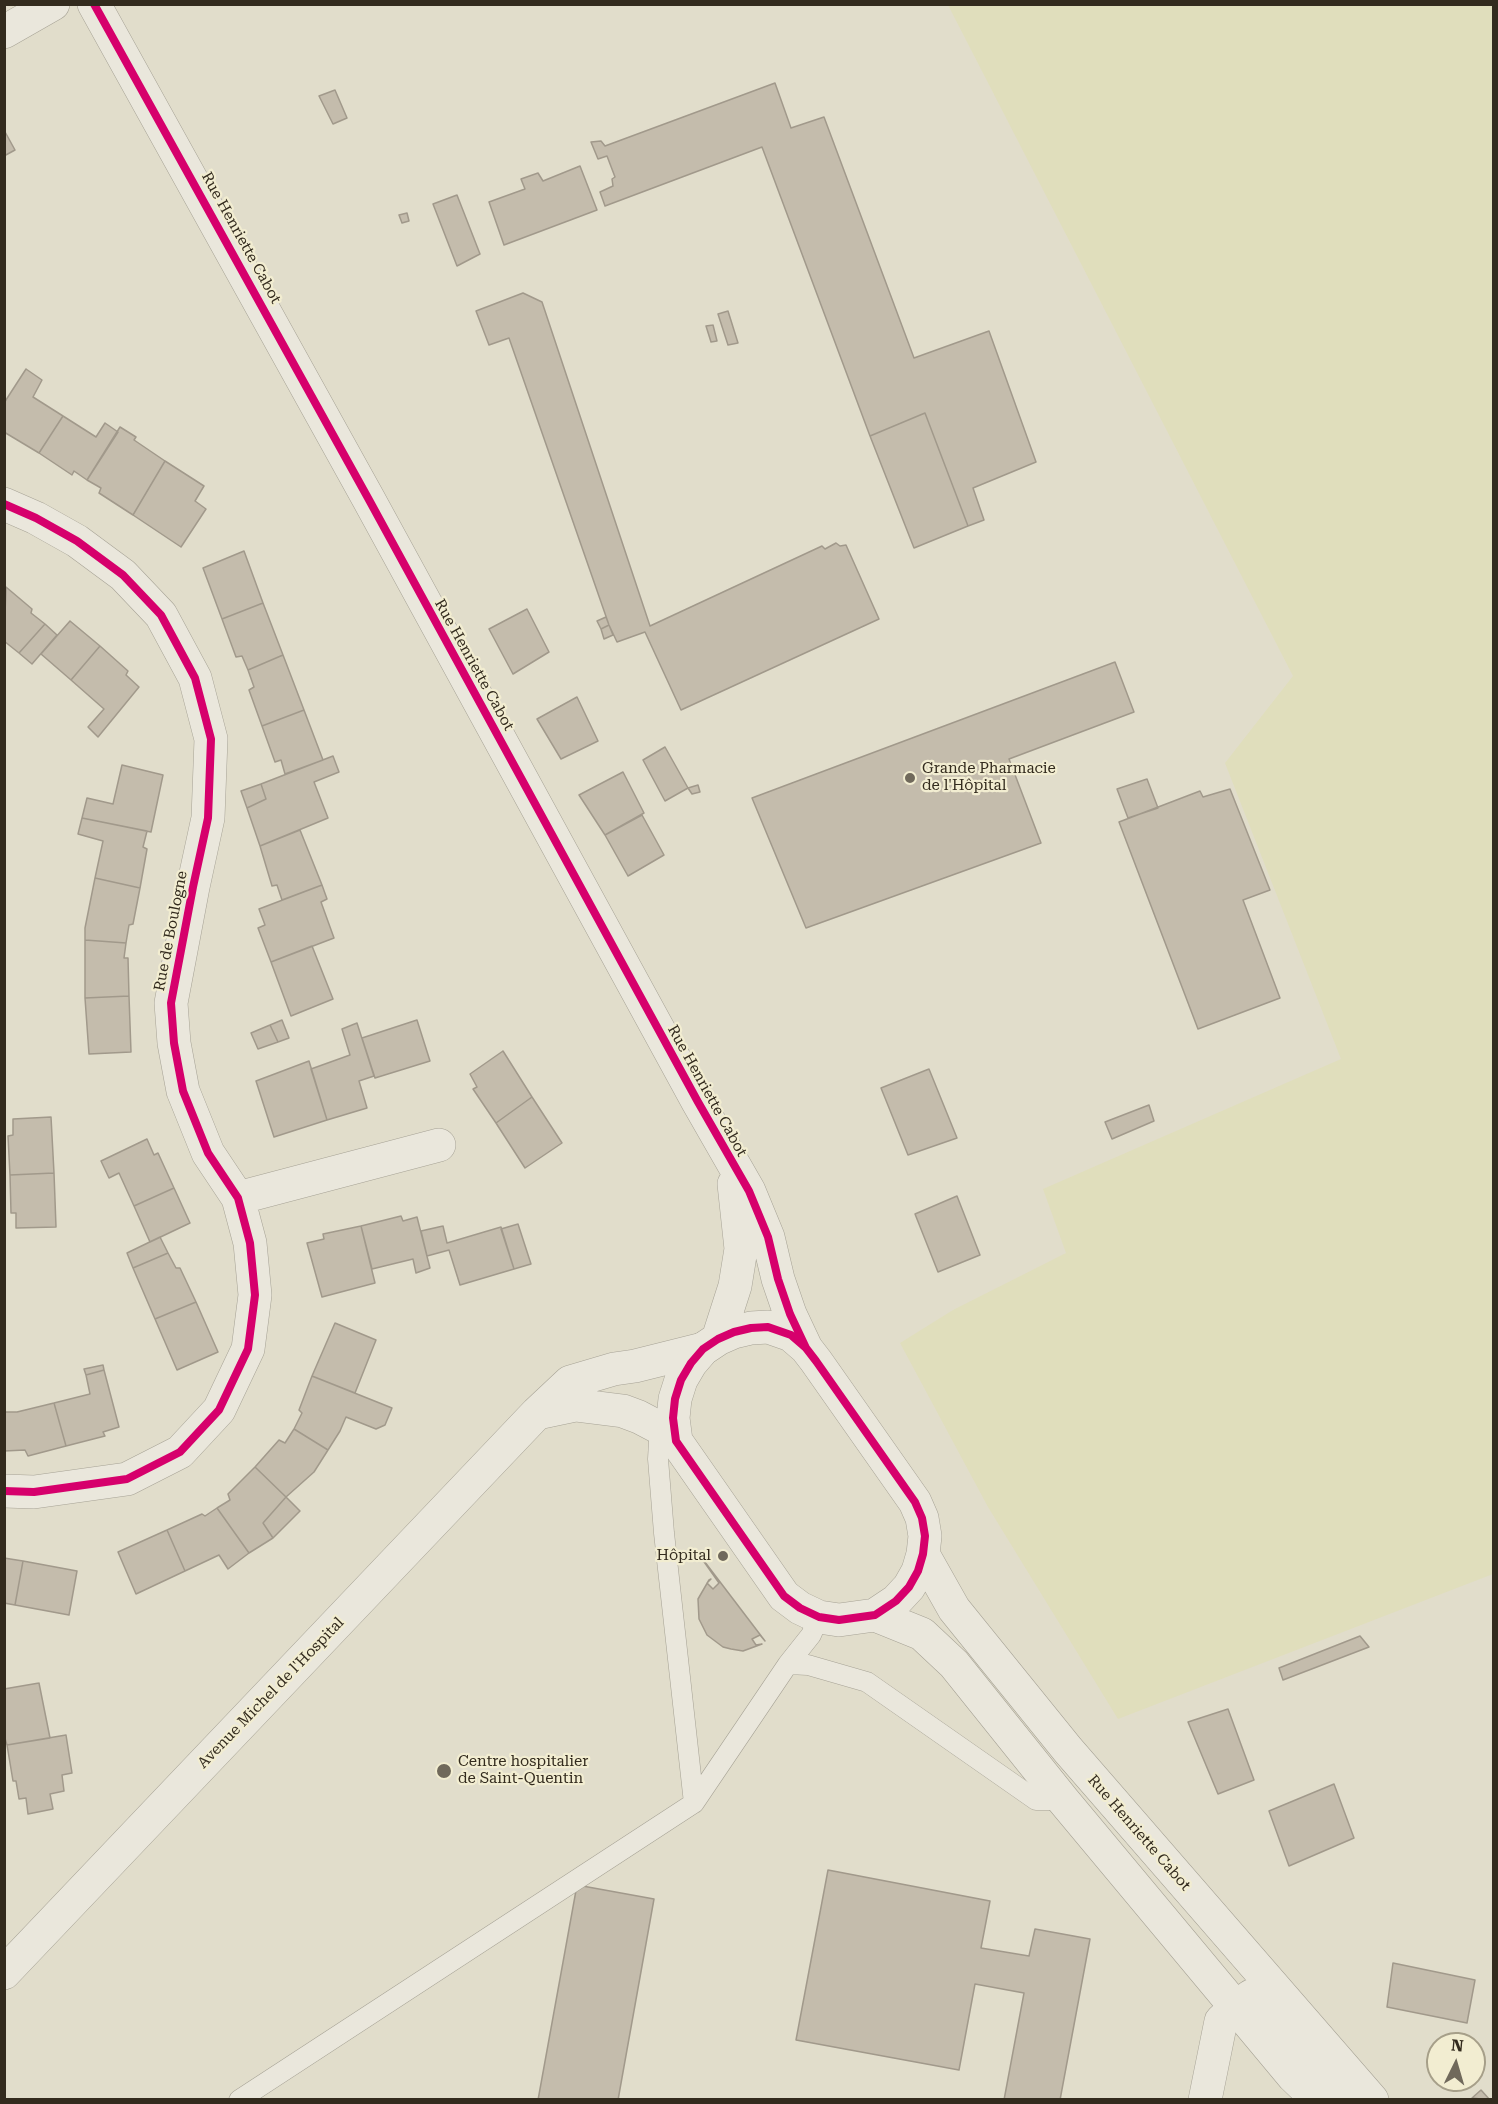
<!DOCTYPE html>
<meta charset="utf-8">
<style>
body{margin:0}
#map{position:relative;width:1498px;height:2104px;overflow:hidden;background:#e1ddcb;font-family:"Roboto Serif",serif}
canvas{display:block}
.frame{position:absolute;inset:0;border:6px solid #332b1e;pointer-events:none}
.north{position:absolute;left:1426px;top:2032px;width:60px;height:60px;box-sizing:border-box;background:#f2edd1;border:2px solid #a69f89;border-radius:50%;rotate:5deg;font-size:16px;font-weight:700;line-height:24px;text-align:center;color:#332b1e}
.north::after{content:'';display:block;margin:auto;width:21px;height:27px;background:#70695b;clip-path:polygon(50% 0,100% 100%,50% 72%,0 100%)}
</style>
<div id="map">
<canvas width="1498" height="2104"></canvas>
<div class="frame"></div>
<div class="north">N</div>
</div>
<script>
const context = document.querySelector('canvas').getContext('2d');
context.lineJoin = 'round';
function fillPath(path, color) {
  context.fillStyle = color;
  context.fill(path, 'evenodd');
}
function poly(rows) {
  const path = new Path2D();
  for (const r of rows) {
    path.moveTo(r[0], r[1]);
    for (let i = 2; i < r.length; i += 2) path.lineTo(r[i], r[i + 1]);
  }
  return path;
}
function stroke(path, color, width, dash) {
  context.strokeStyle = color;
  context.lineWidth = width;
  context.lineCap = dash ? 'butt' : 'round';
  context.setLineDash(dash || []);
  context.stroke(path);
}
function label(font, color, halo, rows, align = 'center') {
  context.font = font + ' "Roboto Serif",serif';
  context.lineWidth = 4.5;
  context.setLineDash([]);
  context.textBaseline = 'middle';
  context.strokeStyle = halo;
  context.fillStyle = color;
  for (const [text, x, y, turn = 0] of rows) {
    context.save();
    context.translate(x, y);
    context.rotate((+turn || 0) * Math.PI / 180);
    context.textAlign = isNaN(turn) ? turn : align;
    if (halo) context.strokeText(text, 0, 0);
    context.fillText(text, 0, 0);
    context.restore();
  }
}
fillPath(poly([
 [948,5,1493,5,1493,1574,1118,1719,988,1507,900,1343,953,1310,1066,1253,1043,1189,1341,1059,1225,763,1293,676]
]), '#e0debc');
const building = poly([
 [775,83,791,128,824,117,914,358,989,331,1036,462,973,488,984,520,968,526,925,413,870,436,762,147,605,206,600,192,613,186,612,179,615,177,607,156,598,159,591,142,601,141,605,146,775,83],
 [335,90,347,118,333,124,319,96,335,90],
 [4,130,15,150,4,156,4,130],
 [580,166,597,210,504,245,489,202,525,189,521,179,538,173,543,181,580,166],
 [457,195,480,254,457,266,433,204,457,195],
 [407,213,409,221,402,223,399,215,407,213],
 [523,293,542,302,650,626,822,546,825,549,836,543,840,546,846,545,879,619,681,710,645,632,617,642,609,625,509,338,489,345,476,311,523,293],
 [728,311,738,343,728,345,718,314,728,311],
 [713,325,717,341,711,342,706,326,713,325],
 [26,369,42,380,33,397,63,416,39,453,4,432,4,403,26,369],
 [925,413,968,526,914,548,870,436,925,413],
 [63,416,96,437,105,423,118,432,87,480,74,471,72,475,39,453,63,416],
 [120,427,136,437,134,440,165,461,133,515,99,493,101,488,87,480,120,427],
 [165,461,204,486,195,501,206,509,181,547,133,515,165,461],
 [244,551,263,603,222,619,203,568,244,551],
 [6,587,32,609,31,613,45,624,19,653,4,641,6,587],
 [263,603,283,655,248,670,242,656,236,657,222,619,263,603],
 [527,609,549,652,513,674,489,629,527,609],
 [606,617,609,625,601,629,597,621,606,617],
 [70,621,100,646,71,680,41,654,70,621],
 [45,624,57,635,32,664,19,653,45,624],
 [609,625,613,635,604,639,601,629,609,625],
 [100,646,128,671,126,675,139,687,98,737,88,727,104,709,71,680,100,646],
 [283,655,304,710,262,726,249,690,254,687,248,670,283,655],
 [1115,662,1134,712,1009,759,1041,843,806,928,752,798,1115,662],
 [577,697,598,741,561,759,537,719,577,697],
 [304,710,323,760,285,774,281,760,275,762,262,726,304,710],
 [665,747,688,788,665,801,643,760,665,747],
 [333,756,339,772,314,782,328,818,260,846,247,808,266,799,261,784,333,756],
 [122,765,163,775,151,832,82,818,87,798,113,804,122,765],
 [623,772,644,813,605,835,579,795,623,772],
 [1147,779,1158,808,1128,818,1117,789,1147,779],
 [261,784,266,799,247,808,241,791,261,784],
 [698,785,700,792,692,794,688,788,698,785],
 [1230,789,1270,890,1243,900,1280,998,1198,1029,1119,822,1200,791,1203,797,1230,789],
 [642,815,664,855,628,876,605,835,642,815],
 [82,818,147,831,143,847,147,849,140,888,95,878,103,841,78,834,82,818],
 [300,830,322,885,282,900,277,885,272,886,260,846,300,830],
 [95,878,140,888,133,924,129,925,126,943,85,940,85,928,95,878],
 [322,885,327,899,321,902,334,938,271,962,258,928,265,925,259,909,322,885],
 [85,940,126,943,124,958,128,958,129,996,85,998,85,940],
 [312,946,333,999,291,1016,271,962,312,946],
 [129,996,131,1052,89,1054,85,998,129,996],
 [282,1020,289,1038,278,1042,270,1025,282,1020],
 [417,1020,430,1061,375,1078,362,1038,417,1020],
 [357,1023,374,1076,359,1081,367,1108,327,1120,311,1069,350,1055,342,1029,357,1023],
 [270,1025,278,1042,258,1049,251,1033,270,1025],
 [503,1051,532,1097,496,1123,473,1089,477,1087,470,1074,503,1051],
 [309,1061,327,1120,274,1137,256,1081,309,1061],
 [929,1069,957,1138,908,1155,881,1088,929,1069],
 [532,1097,562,1143,525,1168,496,1123,532,1097],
 [1149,1105,1154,1121,1112,1139,1105,1122,1149,1105],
 [51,1117,54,1173,10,1175,8,1136,13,1135,13,1119,51,1117],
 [147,1139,154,1155,158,1153,174,1188,134,1206,119,1173,109,1178,101,1161,147,1139],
 [54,1173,56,1227,16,1228,16,1213,11,1213,10,1175,54,1173],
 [174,1188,190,1223,150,1242,134,1206,174,1188],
 [957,1196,980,1255,938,1272,915,1214,957,1196],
 [401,1216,403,1221,417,1217,430,1268,416,1273,413,1259,372,1269,361,1226,401,1216],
 [518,1224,531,1264,514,1269,501,1229,518,1224],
 [361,1226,375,1283,322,1297,307,1243,324,1239,323,1234,361,1226],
 [443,1226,447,1243,501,1227,514,1269,460,1285,449,1250,427,1256,421,1231,443,1226],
 [160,1237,168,1253,133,1268,127,1253,160,1237],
 [168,1253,176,1268,180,1268,196,1302,155,1319,133,1268,168,1253],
 [196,1302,218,1352,177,1370,155,1319,196,1302],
 [335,1323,376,1340,355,1393,312,1376,335,1323],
 [103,1365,104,1370,86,1375,84,1369,103,1365],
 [104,1370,119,1427,103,1432,105,1436,66,1446,54,1403,90,1394,86,1375,104,1370],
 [312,1376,392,1408,385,1425,376,1429,346,1417,340,1431,328,1450,294,1429,302,1413,299,1410,312,1376],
 [54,1403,66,1446,28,1456,25,1450,4,1451,4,1412,17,1412,54,1403],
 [294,1429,328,1450,314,1472,286,1497,255,1467,279,1440,285,1443,294,1429],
 [255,1467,286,1497,263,1523,273,1538,249,1553,217,1508,230,1500,228,1494,255,1467],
 [286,1497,300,1511,273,1538,263,1523,286,1497],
 [217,1508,249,1553,228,1569,219,1555,185,1571,167,1530,202,1514,205,1516,217,1508],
 [167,1530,185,1571,136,1594,118,1552,167,1530],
 [695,1549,765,1641,760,1635,752,1639,756,1645,762,1644,743,1651,731,1649,723,1647,707,1635,699,1619,698,1599,709,1580,711,1579,707,1583,713,1589,719,1583,695,1549],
 [4,1558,23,1561,15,1605,4,1603,4,1558],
 [23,1561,77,1571,69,1615,15,1605,23,1561],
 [1360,1636,1369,1647,1283,1680,1279,1668,1360,1636],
 [39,1683,50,1738,7,1745,4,1735,4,1689,39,1683],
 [1228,1709,1254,1780,1218,1794,1188,1722,1228,1709],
 [66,1735,72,1773,62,1775,64,1791,50,1794,53,1809,28,1814,26,1798,19,1799,16,1781,13,1781,7,1745,66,1735],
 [1334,1784,1354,1838,1289,1866,1269,1811,1334,1784],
 [828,1870,990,1901,981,1948,1029,1956,1035,1929,1090,1939,1060,2100,1004,2100,1024,1993,975,1984,959,2070,796,2040,828,1870],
 [577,1885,654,1899,618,2100,538,2100,577,1885],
 [1393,1963,1475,1980,1467,2023,1387,2007,1393,1963],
 [1481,2090,1490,2100,1472,2098,1481,2090]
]);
fillPath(building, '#c4bcac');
stroke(building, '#a1998b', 1.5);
const service = poly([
 [660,1424,658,1459,664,1533,694,1803,788,1664,811,1635,819,1617],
 [788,1664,808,1665,867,1682,1036,1800,1063,1800],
 [239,2100,694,1803]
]);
const minor = poly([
 [4,32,53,4],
 [4,504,36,518,77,541,123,575,161,615,195,678,211,739,208,818,193,887,171,1003,174,1043,183,1091,208,1153,238,1198,250,1243,255,1295,248,1349,219,1410,180,1452,127,1479,34,1492,4,1491],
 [238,1198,439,1145],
 [537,1413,575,1405,623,1411,639,1417,658,1427,676,1441],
 [4,1973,537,1413,570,1382,614,1369,635,1366,703,1349],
 [1205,2100,1221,2021,1236,2007,1251,1996,1345,2100]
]);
const tertiary = poly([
 [94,4,368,498,698,1102,749,1191,768,1237,778,1279,790,1314,806,1348,816,1361,915,1502,922,1518,925,1536,923,1554,918,1571,909,1587,896,1601,875,1615,839,1620,819,1617,800,1608,784,1596,676,1441,673,1418,675,1399,681,1380,691,1363,703,1349,718,1339,734,1332,751,1328,768,1327,791,1335,806,1348],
 [718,1339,735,1286,741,1249,734,1184],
 [923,1554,954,1609,1068,1750,1372,2100],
 [875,1615,922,1634,954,1664,1063,1800,1293,2076,1318,2100]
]);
stroke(service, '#a6a295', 21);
stroke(minor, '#a6a295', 34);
stroke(tertiary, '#a6a295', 34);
stroke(service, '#eae7dc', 20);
stroke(minor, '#eae7dc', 33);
stroke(tertiary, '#eae7dc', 33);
stroke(poly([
 [94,4,368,498,698,1102,749,1191,768,1237,778,1279,790,1314,806,1348,816,1361,915,1502,922,1518,925,1536,923,1554,918,1571,909,1587,896,1601,875,1615,839,1620,819,1617,800,1608,784,1596,676,1441,673,1418,675,1399,681,1380,691,1363,703,1349,718,1339,734,1332,751,1328,768,1327,791,1335,806,1348],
 [4,504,36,518,77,541,123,575,161,615,195,678,211,739,208,818,193,887,171,1003,174,1043,183,1091,208,1153,238,1198,250,1243,255,1295,248,1349,219,1410,180,1452,127,1479,34,1492,4,1491]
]), '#d6006c', 8);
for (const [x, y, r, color] of [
 [910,778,6,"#70695b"],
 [723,1556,6,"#70695b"],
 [444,1771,8,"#70695b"]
]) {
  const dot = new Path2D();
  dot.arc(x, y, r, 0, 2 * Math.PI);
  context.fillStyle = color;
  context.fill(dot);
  stroke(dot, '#f2edd1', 2);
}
label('15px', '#332b1e', '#f2edd1', [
 ["Rue Henriette Cabot",241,238,61],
 ["Rue Henriette Cabot",474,665,61],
 ["Rue de Boulogne",171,931,-79],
 ["Rue Henriette Cabot",707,1091,61],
 ["Avenue Michel de l'Hospital",271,1693,-46],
 ["Rue Henriette Cabot",1139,1833,49]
]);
label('15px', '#332b1e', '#f2edd1', [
 ["Grande Pharmacie",922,769],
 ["de l'Hôpital",922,786],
 ["Hôpital",711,1556,"right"],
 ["Centre hospitalier",458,1762],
 ["de Saint-Quentin",458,1779]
], 'left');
</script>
